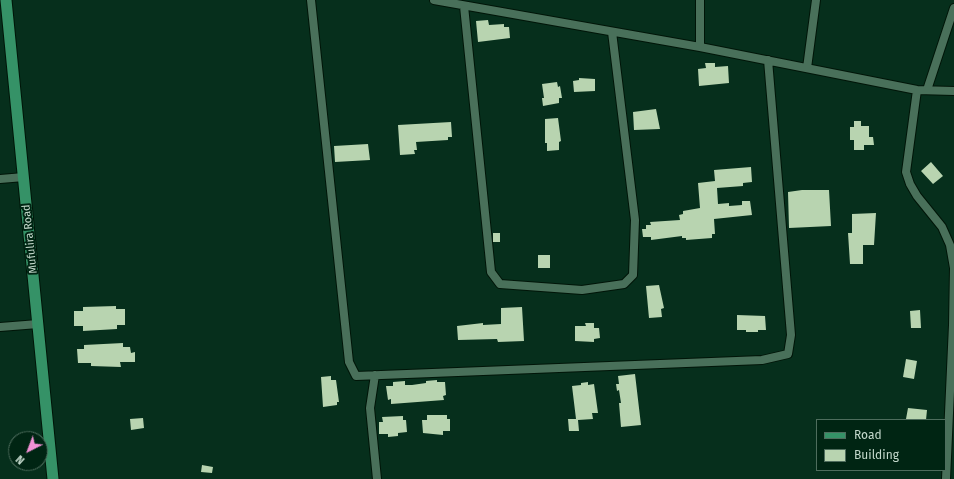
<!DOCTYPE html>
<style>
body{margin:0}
#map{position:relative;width:954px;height:479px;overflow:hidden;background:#062f1c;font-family:"Fira Sans",sans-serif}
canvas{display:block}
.legend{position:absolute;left:816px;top:419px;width:130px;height:52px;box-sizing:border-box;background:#002513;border:1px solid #4e6d5d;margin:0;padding:5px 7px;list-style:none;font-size:12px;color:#c4d9cc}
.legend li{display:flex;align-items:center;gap:8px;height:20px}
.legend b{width:20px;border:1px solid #4e6d5d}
.north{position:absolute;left:8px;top:431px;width:40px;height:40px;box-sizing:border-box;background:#002513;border:1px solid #4e6d5d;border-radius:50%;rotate:222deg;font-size:11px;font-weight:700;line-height:16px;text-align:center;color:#c4d9cc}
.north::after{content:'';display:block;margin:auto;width:14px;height:18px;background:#f391d6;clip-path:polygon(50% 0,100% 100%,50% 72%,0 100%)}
</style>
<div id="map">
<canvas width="954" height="479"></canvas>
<ul class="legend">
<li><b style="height:5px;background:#359267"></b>Road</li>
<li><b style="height:11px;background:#b8d4b0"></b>Building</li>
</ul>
<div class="north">N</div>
</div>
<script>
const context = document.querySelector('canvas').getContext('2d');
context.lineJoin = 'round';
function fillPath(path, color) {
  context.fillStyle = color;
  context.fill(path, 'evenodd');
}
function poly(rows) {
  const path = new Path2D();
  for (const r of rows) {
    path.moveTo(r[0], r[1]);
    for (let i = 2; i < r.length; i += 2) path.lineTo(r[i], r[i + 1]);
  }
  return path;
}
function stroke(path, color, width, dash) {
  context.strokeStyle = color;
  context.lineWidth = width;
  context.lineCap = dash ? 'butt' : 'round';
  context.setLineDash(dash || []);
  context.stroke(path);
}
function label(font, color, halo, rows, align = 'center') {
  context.font = font + ' "Fira Sans",sans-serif';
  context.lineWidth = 4;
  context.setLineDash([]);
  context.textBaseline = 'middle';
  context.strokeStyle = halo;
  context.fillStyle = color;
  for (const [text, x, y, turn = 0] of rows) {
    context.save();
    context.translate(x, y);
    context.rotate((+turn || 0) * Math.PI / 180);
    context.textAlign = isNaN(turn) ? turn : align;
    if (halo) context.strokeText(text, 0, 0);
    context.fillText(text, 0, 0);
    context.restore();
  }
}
fillPath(poly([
 [488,20,489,25,504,24,504,27,509,27,510,38,478,42,476,21],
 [705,63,715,63,715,67,728,66,729,83,699,86,698,69,706,68],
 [579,78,595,79,595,91,574,92,573,81,579,80],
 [557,82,558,87,560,86,562,98,559,98,559,103,543,106,542,98,544,98,542,84],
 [656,109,660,129,634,130,633,112],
 [558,118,561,141,559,142,559,150,547,151,547,143,545,143,545,119],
 [854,121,861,121,861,126,869,126,869,137,873,137,874,145,864,145,864,150,854,150,854,140,850,140,850,127,854,127],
 [451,122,452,137,448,137,448,140,416,142,417,150,414,150,415,154,400,155,398,125],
 [368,144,370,160,335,162,334,146],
 [931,162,943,176,933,184,921,171],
 [751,167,752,182,743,183,743,186,717,188,718,204,729,203,729,206,742,205,742,201,750,201,752,215,714,219,715,234,712,234,712,238,686,240,686,238,682,238,682,236,651,240,651,237,643,237,642,229,646,229,646,225,651,225,650,222,680,220,679,215,683,214,683,211,700,208,698,183,715,181,714,170],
 [802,190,829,190,831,226,789,228,788,192],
 [876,213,874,245,863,245,863,264,850,264,848,233,852,233,852,214],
 [493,233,500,233,500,242,493,242],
 [538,255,550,255,550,268,538,268],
 [659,285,664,308,661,309,662,317,649,318,646,286],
 [116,306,116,309,125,309,125,325,117,325,117,329,83,331,83,326,74,326,74,311,83,311,83,307],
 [522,307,524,341,498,342,497,339,458,340,457,326,483,323,483,325,501,324,501,308],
 [920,310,921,328,911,328,910,311],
 [737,315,765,316,766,330,758,330,758,332,746,332,746,330,737,330],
 [585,323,594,323,594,328,599,328,600,338,594,339,594,342,575,341,575,326,586,326],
 [123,343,123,347,130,347,131,353,135,352,135,362,120,362,121,367,91,366,91,363,78,363,77,349,84,349,84,345],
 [906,359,917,361,914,379,903,377],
 [635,374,641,425,621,427,619,403,621,403,619,390,617,391,616,384,619,384,618,376],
 [331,376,331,380,336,380,339,402,337,402,337,405,323,407,321,377],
 [437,380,437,382,445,382,446,395,443,396,444,400,391,404,391,399,388,400,386,386,393,386,393,382,405,381,405,385,412,385,426,383,426,381],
 [588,382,588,385,594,384,598,413,592,413,593,419,578,420,579,431,569,431,568,419,576,419,572,386,581,385,581,383],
 [908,408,927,410,926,420,906,419],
 [427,415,447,415,447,419,450,419,450,431,443,431,443,435,423,433,422,420,427,420],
 [403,416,403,420,406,420,407,432,398,433,398,436,388,437,388,434,379,434,379,422,383,422,382,417],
 [143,418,144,428,131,430,130,419],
 [202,465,213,467,212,473,201,472]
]), '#b8d4b0');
const minor = poly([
 [311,0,349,362,356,376,762,360,788,354,791,335,768,60],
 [434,0,700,47,917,90,954,91],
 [700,0,700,47],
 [464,6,491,272,500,284,582,290,624,284,633,275,635,220,612,32],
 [807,68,816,0],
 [917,90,906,172,910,184,917,196,942,227,950,245,954,268,953,325,946,479],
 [927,90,954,8],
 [0,179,24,177],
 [0,327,38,324],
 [375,375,370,408,377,479]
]);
const primary = poly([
 [6,0,53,479]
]);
stroke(minor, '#001508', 10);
stroke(primary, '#001508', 13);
stroke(minor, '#49705a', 8);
stroke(primary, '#359267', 11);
label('11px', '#c4d9cc', '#002513', [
 ["Mufulira Road",30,239,-96]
]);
</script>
